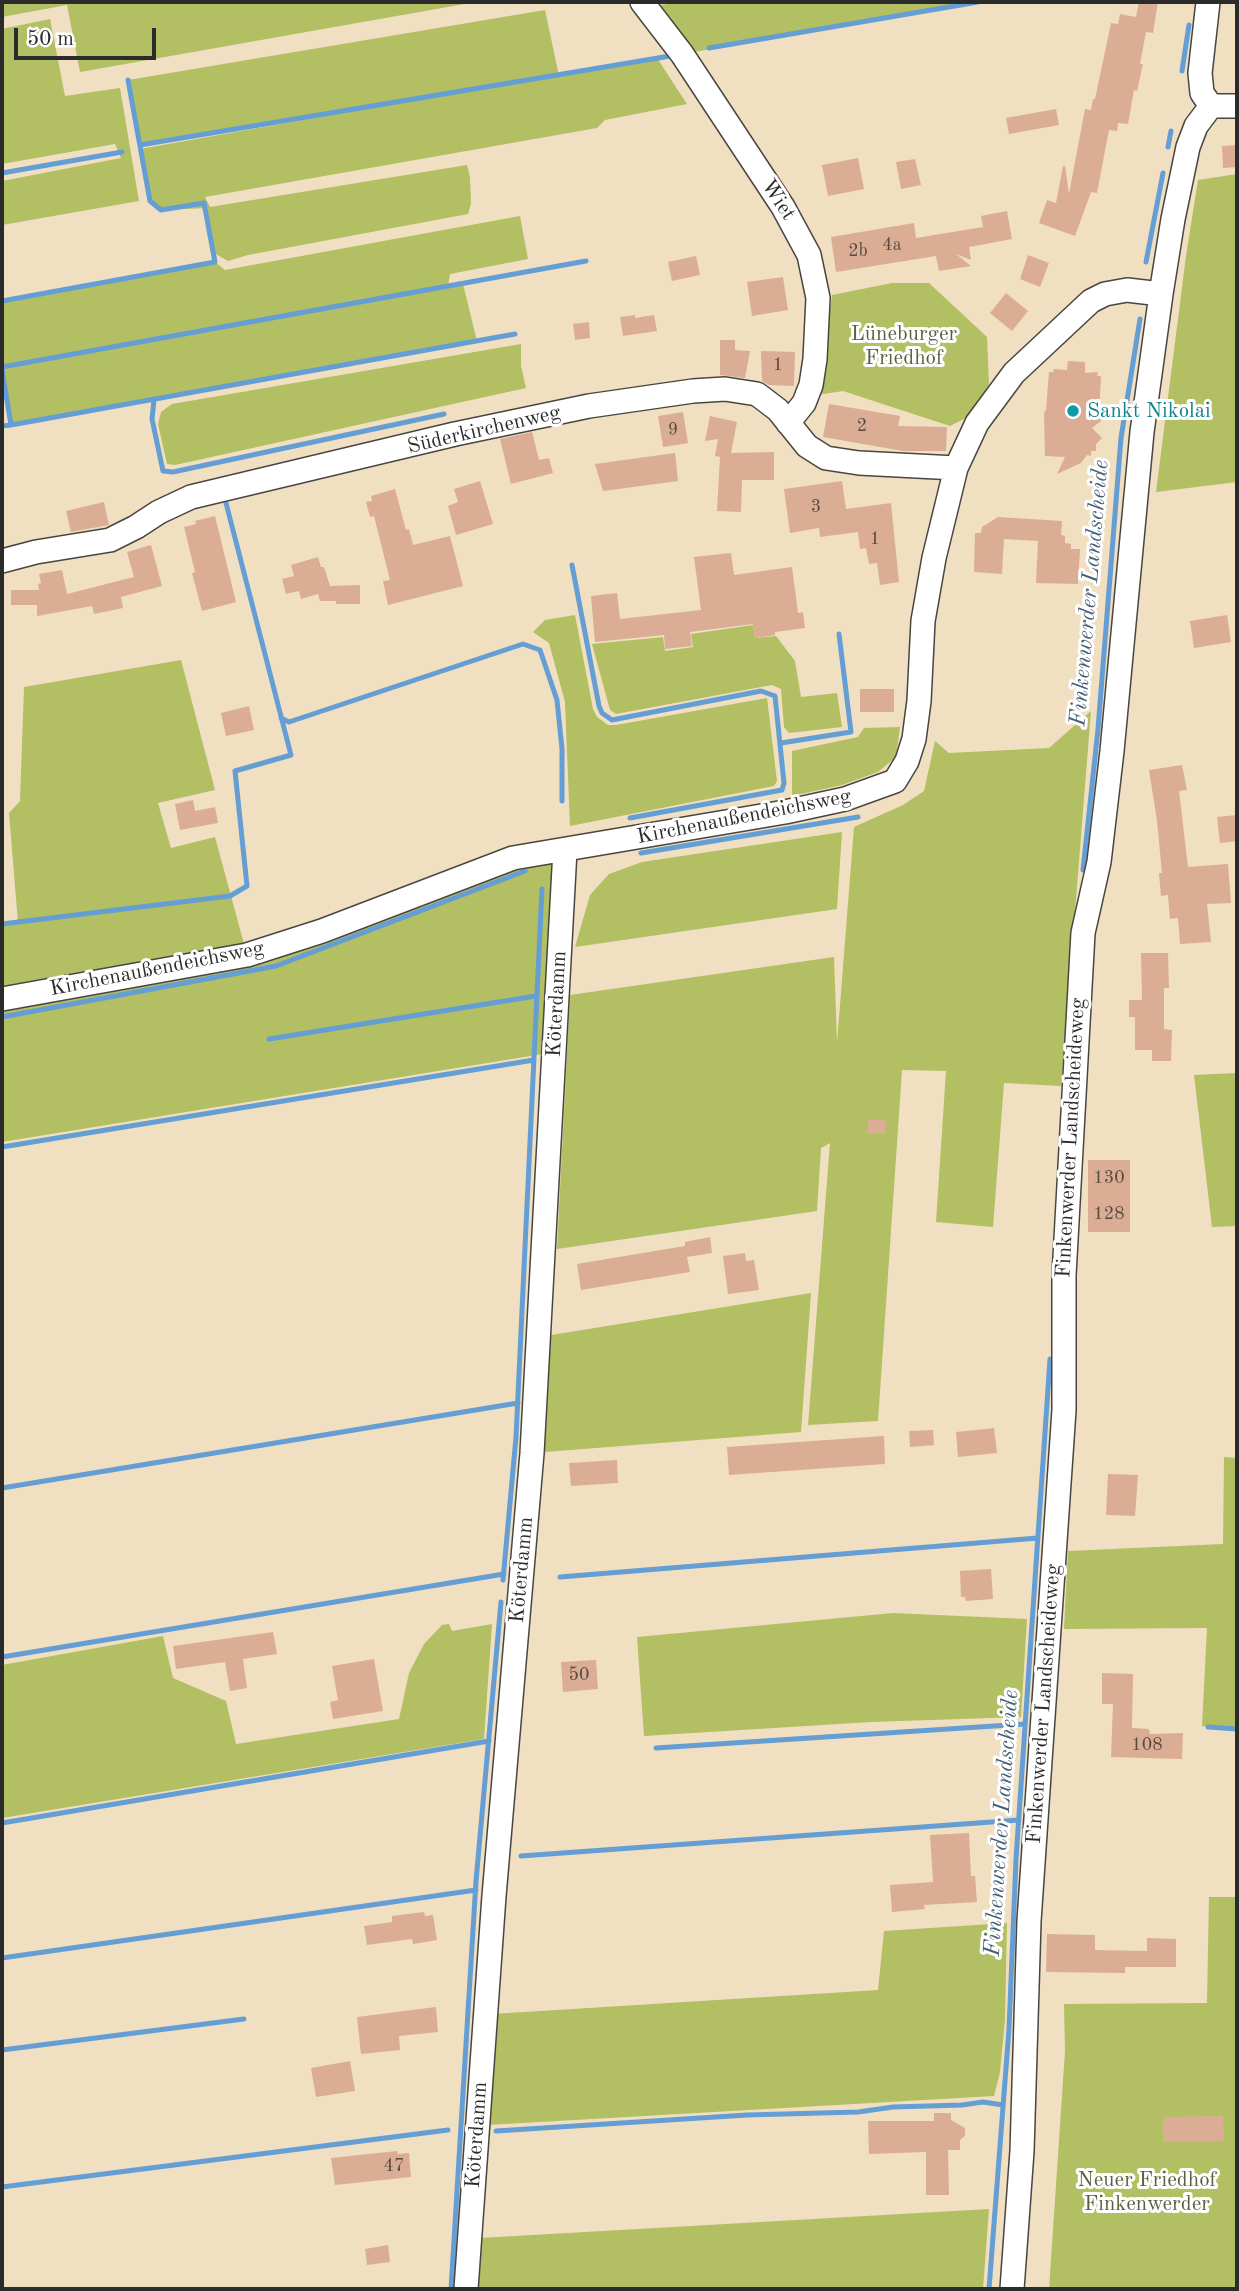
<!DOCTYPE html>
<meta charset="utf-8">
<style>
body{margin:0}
#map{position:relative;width:1239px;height:2291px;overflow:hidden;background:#f1dfc1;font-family:"Old Standard TT",serif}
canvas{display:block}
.frame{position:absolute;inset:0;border:4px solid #2b2b2b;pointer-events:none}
.scale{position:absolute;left:14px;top:28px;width:142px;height:32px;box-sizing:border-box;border:4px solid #2b2b2b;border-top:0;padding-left:9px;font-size:21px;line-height:24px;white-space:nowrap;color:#2b2b2b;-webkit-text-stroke:5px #fff;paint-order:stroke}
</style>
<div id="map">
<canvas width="1239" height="2291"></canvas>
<div class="frame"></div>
<div class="scale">50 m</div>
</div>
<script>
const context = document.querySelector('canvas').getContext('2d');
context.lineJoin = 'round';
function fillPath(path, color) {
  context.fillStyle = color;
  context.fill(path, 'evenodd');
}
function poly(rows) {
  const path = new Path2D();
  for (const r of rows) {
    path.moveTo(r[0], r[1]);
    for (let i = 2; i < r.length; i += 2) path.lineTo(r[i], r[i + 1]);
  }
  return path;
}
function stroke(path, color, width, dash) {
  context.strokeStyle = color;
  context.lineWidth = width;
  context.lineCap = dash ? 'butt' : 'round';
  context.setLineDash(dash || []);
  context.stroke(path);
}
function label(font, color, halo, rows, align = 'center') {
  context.font = font + ' "Old Standard TT",serif';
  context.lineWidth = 6;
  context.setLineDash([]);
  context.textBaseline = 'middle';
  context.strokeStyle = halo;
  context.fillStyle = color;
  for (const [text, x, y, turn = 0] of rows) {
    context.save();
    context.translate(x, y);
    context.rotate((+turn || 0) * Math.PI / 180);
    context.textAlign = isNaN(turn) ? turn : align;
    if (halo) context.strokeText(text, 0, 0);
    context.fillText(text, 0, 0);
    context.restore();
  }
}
fillPath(poly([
 [2,2,476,2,80,72,67,5,2,17],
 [677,2,984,2,682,54,647,8],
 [545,10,559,76,657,58,687,104,605,120,597,128,205,197,210,207,467,165,470,177,471,204,468,214,248,255,228,261,214,253,206,211,208,208,161,210,150,201,140,149,512,83,140,145,128,80],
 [50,19,65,96,120,88,139,201,2,225,2,181,121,158,115,144,2,164,2,29],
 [1237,174,1237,482,1156,492,1186,256,1198,180],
 [520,216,528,259,450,274,448,286,463,284,477,341,11,425,2,370,2,301,215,262,225,270],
 [892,283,929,283,987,337,989,384,972,415,950,426,843,391,817,395,823,370,832,295],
 [521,344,521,366,526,388,175,465,167,464,158,424,161,412,172,404],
 [575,615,593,709,597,717,608,725,616,725,767,698,777,781,774,786,570,826,565,702,549,643,533,632,545,620],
 [753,625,755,638,776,636,795,661,801,697,837,693,842,727,789,733,784,727,781,689,772,685,616,714,610,710,592,644,663,637,665,651,693,647,691,634],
 [181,660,215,790,158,803,171,848,215,837,247,955,565,850,555,1052,2,1142,2,925,18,923,9,813,20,801,24,687],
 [1091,711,1061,1086,1004,1083,993,1227,936,1222,946,1071,902,1070,878,1421,808,1425,830,1143,821,1148,817,1211,557,1249,570,995,834,957,837,1043,854,827,903,805,924,791,935,741,949,753,1049,748],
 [900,727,896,757,878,772,842,785,792,796,792,751,858,737,864,728],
 [842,832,837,909,575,947,590,895,609,874,642,862],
 [1237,1073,1237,1226,1212,1227,1194,1075],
 [811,1293,801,1432,532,1453,539,1337],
 [1224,1457,1237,1458,1237,1728,1202,1726,1207,1628,1064,1629,1068,1551,1223,1544],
 [893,1613,1027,1619,1021,1717,871,1722,644,1736,637,1637],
 [449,1624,452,1631,492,1624,484,1739,2,1818,2,1665,163,1636,173,1678,226,1701,236,1744,399,1719,409,1673,424,1644,442,1625],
 [1209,1897,1237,1897,1237,2289,1049,2289,1065,2051,1064,2004,1207,2003],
 [1007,1923,1005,2020,1000,2072,994,2096,487,2125,492,2014,878,1990,884,1931],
 [989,2209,983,2289,478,2289,480,2238]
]), '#b2bf62');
stroke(poly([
 [709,48,978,2],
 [1182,71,1189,25],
 [140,145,670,56],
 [1168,147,1171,131],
 [2,173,122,152],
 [1146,262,1163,173],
 [2,301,215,262,204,203,161,210,150,201,128,80],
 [2,367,586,261],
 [2,370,11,425,2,426],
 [154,400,152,419,163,471,173,472,444,414],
 [11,425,515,334],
 [572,565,599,706,602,713,612,720,761,691,775,696,784,783,782,790,630,818],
 [281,718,289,722,523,644,540,650,557,700,562,749,562,801],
 [781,743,851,732,839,634],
 [641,853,858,817],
 [1083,870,1098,729,1121,438,1140,319],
 [2,924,230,896,247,886,235,771,291,755,226,503],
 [2,1017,276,966,525,871],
 [269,1039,536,996],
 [2,1147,534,1060],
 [2,1488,518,1403],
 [560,1577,1038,1538],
 [503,1580,516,1437,542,889],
 [2,1657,504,1574],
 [1208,1727,1237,1729],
 [656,1748,1025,1724],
 [2,1823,489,1741],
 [521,1856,1019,1820],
 [2,1958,476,1890],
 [2,2050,244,2019],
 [496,2131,747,2115,858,2112,893,2107,962,2105,983,2102,1003,2105],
 [2,2187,448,2130],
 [451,2289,476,1881,501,1602],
 [989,2289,1009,2029,1016,1859,1050,1359]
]), '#659ed4', 5);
fillPath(poly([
 [1139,2,1158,2,1153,33,1146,32,1140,64,1143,64,1137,91,1134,90,1128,124,1118,123,1117,131,1109,130,1097,193,1091,192,1075,236,1039,223,1047,200,1056,203,1063,166,1065,166,1069,194,1085,109,1091,110,1093,99,1095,99,1111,23,1118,24,1120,14,1136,17],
 [1056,109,1059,125,1009,134,1006,118],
 [1237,145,1237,167,1223,168,1222,146],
 [858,158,864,189,828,196,822,165],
 [915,159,921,185,901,189,896,162],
 [1007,211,1012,239,969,247,971,260,956,254,971,266,939,271,936,256,836,272,831,237,914,223,916,238,983,227,981,216],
 [1028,255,1049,263,1040,287,1020,279],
 [696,256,700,275,672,281,668,262],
 [783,277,788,310,752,316,747,282],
 [1006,293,1028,311,1012,331,990,313],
 [635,315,635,318,654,315,657,331,623,336,620,317],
 [589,322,590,338,575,340,573,324],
 [720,340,735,340,735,350,750,351,745,378,720,375],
 [761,351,795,352,794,386,769,385,762,381],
 [1068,361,1085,362,1085,373,1098,372,1097,376,1101,376,1099,414,1102,420,1092,428,1102,438,1096,444,1096,451,1091,451,1091,456,1087,455,1081,463,1057,474,1065,457,1045,456,1044,413,1046,410,1049,372,1053,372,1054,369,1067,370],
 [829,404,900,416,898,426,947,427,946,451,903,451,823,437],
 [683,412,688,443,663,447,658,416],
 [710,416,737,422,731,453,774,452,774,480,742,480,741,512,717,511,720,457,715,456,718,439,705,441],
 [532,432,539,460,549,458,553,473,511,484,500,439],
 [675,453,678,481,603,491,595,464],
 [480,481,493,524,456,535,448,506,458,502,454,489],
 [842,481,846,509,891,503,899,582,880,585,877,563,869,564,866,548,860,549,858,532,820,537,819,528,790,533,784,489],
 [395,489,406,530,409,529,413,545,450,536,463,586,388,605,383,581,390,580,374,516,370,517,366,502,372,501,371,496],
 [104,502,109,525,71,532,66,511],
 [215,516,236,602,202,611,192,573,195,572,184,527,196,524,195,521],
 [998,517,1062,521,1061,535,1065,536,1065,543,1071,544,1071,549,1080,549,1078,584,1036,583,1038,541,1004,539,1002,574,974,572,975,533,981,533,982,527],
 [151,545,162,586,121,597,123,608,94,614,92,606,37,616,37,605,11,605,11,590,39,590,38,584,41,583,39,574,62,570,67,594,134,577,127,552],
 [731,553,734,575,792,567,798,613,803,612,805,628,775,632,775,635,755,638,753,624,690,632,692,646,665,649,664,635,595,642,591,596,617,593,620,619,701,610,694,557],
 [318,557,321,567,324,567,330,586,360,585,360,604,336,604,336,601,320,601,318,594,301,599,299,591,286,594,282,579,294,576,291,565],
 [1227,615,1231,642,1194,648,1190,621],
 [860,689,894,689,894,712,860,712],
 [249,706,254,730,226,736,221,713],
 [1182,765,1187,790,1179,791,1188,867,1228,864,1231,903,1207,904,1211,942,1180,944,1178,918,1170,919,1168,895,1161,896,1159,873,1162,873,1157,821,1149,770],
 [193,800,195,811,215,807,218,823,180,830,175,804],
 [1237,815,1237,841,1220,843,1217,817],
 [1141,953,1168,953,1169,988,1164,988,1164,1029,1172,1030,1171,1061,1152,1061,1152,1050,1135,1050,1135,1017,1129,1017,1129,1000,1142,1000],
 [868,1119,886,1120,885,1134,868,1134],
 [1088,1160,1130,1160,1130,1232,1088,1232],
 [710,1237,712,1253,687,1257,690,1272,581,1290,577,1264,685,1246,685,1242],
 [745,1253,746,1261,754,1260,759,1290,728,1294,723,1256],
 [994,1428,997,1453,958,1457,956,1432],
 [933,1430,934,1445,910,1447,909,1431],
 [884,1436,885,1464,729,1475,727,1447],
 [617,1460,618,1483,571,1486,569,1463],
 [1108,1474,1138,1475,1135,1516,1106,1515],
 [991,1569,993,1599,966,1601,965,1597,961,1597,960,1571],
 [273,1632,277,1654,243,1659,247,1688,230,1691,225,1662,176,1669,173,1646],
 [374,1659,383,1711,333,1719,330,1702,338,1700,332,1666],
 [596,1660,598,1689,563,1692,561,1662],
 [1102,1673,1133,1674,1132,1728,1149,1729,1150,1734,1183,1733,1182,1759,1111,1757,1113,1704,1102,1704],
 [969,1833,971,1876,975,1876,977,1902,924,1905,925,1909,892,1912,890,1885,933,1882,930,1835],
 [424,1912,425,1916,433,1915,437,1940,413,1944,412,1939,367,1945,364,1926,392,1922,392,1916],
 [1047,1934,1095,1935,1095,1950,1147,1951,1147,1938,1176,1939,1176,1967,1125,1967,1125,1973,1046,1972],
 [436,2007,438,2032,399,2036,400,2050,361,2054,357,2017],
 [350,2061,355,2091,316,2097,311,2068],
 [934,2113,951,2113,951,2120,965,2128,965,2136,960,2140,960,2150,948,2150,949,2195,926,2195,926,2152,869,2154,868,2121,934,2121],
 [1223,2116,1224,2141,1163,2142,1163,2117],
 [397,2151,398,2154,409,2153,411,2177,335,2185,331,2158],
 [388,2245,390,2262,367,2265,365,2249]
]), '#dbad94');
const minor = poly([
 [642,2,682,54,783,207,809,255,818,298,815,359,811,385,804,403,788,423],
 [1208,2,1200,73,1202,93,1211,106],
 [1211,106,1237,106],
 [2,561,36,552,110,540,136,527,159,512,191,497,455,434,589,406,693,391,725,389,757,394,778,410,807,446,826,458,859,463,956,468],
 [2,999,247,955,322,931,513,858,785,812,845,799,895,781,907,761,914,739,919,701,923,621,934,558,956,468,977,423,1014,373,1091,301,1105,294,1127,290,1161,294],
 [466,2289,494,1896,532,1453,565,850],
 [1012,2289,1022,2151,1029,1921,1064,1410,1064,1275,1083,933,1099,862,1112,751,1142,432,1161,294,1173,219,1188,147,1196,126,1211,106]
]);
stroke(minor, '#494642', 26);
stroke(minor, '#fff', 23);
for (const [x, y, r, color] of [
 [1073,411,7,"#0f9aa8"]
]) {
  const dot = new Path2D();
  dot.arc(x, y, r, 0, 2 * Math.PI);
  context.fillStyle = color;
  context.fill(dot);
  stroke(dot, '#fff', 2.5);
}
label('18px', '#574c45', null, [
 ["4a",892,245],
 ["2b",858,251],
 ["1",778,365],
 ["2",862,426],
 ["9",673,430],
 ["3",816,507],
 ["1",875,539],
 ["130",1109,1178],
 ["128",1109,1214],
 ["50",579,1675],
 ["108",1147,1745],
 ["47",394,2166]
]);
label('21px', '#2b2b2b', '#fff', [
 ["Wiet",778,200,57],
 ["Süderkirchenweg",484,430,-13],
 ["Kirchenaußendeichsweg",744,817,-11],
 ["Kirchenaußendeichsweg",157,969,-11],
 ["Köterdamm",557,1004,-87],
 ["Finkenwerder Landscheideweg",1071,1138,-87],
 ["Köterdamm",522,1570,-85],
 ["Finkenwerder Landscheideweg",1044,1704,-86],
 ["Köterdamm",477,2135,-86]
]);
label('21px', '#5a5f3e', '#fff', [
 ["Lüneburger",904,334],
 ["Friedhof",904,358],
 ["Neuer Friedhof",1147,2180],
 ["Finkenwerder",1147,2204]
]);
label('21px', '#0d838f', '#fff', [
 ["Sankt Nikolai",1087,411]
], 'left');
label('italic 23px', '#455f77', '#fff', [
 ["Finkenwerder Landscheide",1090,593,-85],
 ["Finkenwerder Landscheide",1002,1823,-86]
]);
</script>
